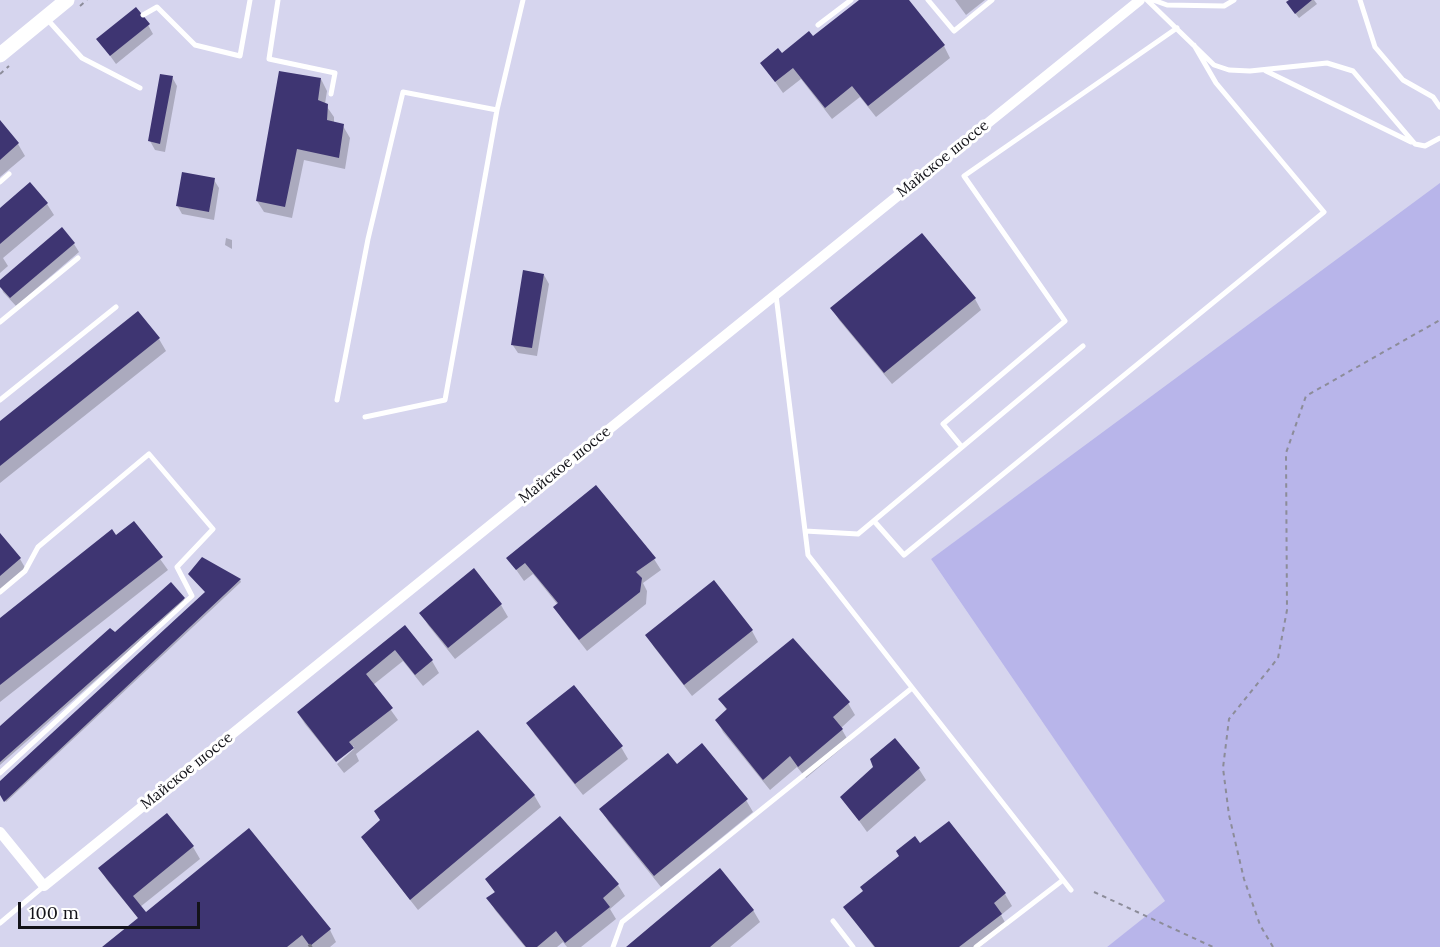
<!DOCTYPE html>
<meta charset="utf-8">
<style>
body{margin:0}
#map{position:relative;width:1440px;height:947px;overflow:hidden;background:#e0e0f2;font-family:Lora,serif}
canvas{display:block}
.scale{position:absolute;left:18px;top:902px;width:182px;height:27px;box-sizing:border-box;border:3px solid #131319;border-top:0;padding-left:8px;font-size:18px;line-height:21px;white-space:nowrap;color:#131319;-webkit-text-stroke:4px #fff;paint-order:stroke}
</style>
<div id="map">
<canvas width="1440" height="947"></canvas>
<div class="scale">100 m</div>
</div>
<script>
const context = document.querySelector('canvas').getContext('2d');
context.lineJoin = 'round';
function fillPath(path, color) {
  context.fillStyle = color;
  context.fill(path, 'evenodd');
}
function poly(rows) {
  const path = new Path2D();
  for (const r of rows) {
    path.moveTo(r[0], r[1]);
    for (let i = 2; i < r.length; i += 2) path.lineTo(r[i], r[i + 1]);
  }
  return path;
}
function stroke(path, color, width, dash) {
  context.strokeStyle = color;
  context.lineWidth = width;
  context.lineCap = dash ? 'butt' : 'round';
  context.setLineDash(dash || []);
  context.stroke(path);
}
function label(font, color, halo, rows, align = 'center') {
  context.font = font + ' Lora,serif';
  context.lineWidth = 6;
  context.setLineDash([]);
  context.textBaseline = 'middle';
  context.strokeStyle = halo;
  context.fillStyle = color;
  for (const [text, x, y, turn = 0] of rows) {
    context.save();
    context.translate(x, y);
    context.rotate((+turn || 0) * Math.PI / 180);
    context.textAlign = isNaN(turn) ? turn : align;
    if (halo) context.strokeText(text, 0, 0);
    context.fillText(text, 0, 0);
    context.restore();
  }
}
fillPath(poly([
 [0,0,1440,0,1440,189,931,559,1166,902,1107,947,0,947]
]), '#d6d5ee');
fillPath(poly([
 [1440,183,1440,947,1107,947,1165,901,931,559]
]), '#b8b5ea');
fillPath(poly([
 [861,0,907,0,944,46,950,58,876,117,860,97,832,119,801,79,783,93,762,63,813,38],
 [955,0,985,0,966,15],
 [1291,0,1314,0,1317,4,1299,18,1291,8],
 [148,25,153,34,116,64,98,39],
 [172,77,177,86,165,152,155,150,150,141],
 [321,79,327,91,325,104,334,117,334,123,343,126,350,138,345,169,304,160,292,218,264,212,257,201],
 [0,123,18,144,25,156,0,177],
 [214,180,219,188,214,220,182,214,177,205],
 [47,204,54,215,3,258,8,266,0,273,0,210],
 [226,238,232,240,232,249,225,245],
 [74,244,79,252,16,306,3,292,0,282],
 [544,275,549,284,537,356,518,353,512,344],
 [975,299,981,310,892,384,839,320,832,308],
 [159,339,166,351,0,483,0,423],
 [134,523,168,570,0,702,0,619],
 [0,536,20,559,27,571,0,594],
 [508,558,654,559,661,570,643,583,647,591,646,604,587,651,562,619,555,607,558,605,533,574,524,581],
 [473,571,501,605,508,617,455,659,428,625,421,613],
 [240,580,241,582,6,802,0,793,0,783],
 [183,598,185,601,0,765,0,728,114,635],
 [405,628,432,661,439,673,423,686,403,661,373,685,398,720,356,754,359,761,344,773,337,764,354,749,354,746,335,761,305,724,298,713],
 [752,631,758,642,692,696,654,647,647,635],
 [720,699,848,703,855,715,841,728,849,742,806,778,797,767,770,790,723,732,717,720,727,711],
 [528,724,621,747,628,759,583,795,535,735],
 [895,740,919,769,926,780,867,832,842,797,875,768],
 [676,766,746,800,753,812,661,887,608,821,601,809],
 [534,795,541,807,418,910,370,849,363,837],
 [167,815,193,847,200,859,140,907,145,914,249,830,330,930,336,942,330,947,104,947,139,919,107,880,100,868],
 [949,823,1005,894,1012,906,1001,915,1007,926,980,947,874,947,845,907,864,892,901,856,920,845],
 [487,879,618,885,625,896,610,909,616,919,581,947,567,947,563,942,557,947,525,947,495,910,488,898,495,893],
 [753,910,760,922,730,947,628,947]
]), '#0003');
fillPath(poly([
 [859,0,909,0,945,45,868,106,852,86,825,108,793,68,775,82,760,63,778,48,782,53,809,31,813,36],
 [1289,0,1312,0,1295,14,1286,2],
 [136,7,150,24,110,56,96,39],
 [279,71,321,78,318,100,328,104,327,120,344,124,339,158,297,149,285,207,256,201],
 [160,74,173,76,160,144,148,141],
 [0,120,19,143,0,160],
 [182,172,215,178,209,212,176,206],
 [30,182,48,203,0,244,0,208],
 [62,227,75,243,10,298,0,287,0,280],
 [922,233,976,298,884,373,830,308],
 [523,270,544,274,532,348,511,345],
 [138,311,160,338,0,466,0,421],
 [596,485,656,558,636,572,642,578,640,592,579,640,553,607,558,603,525,563,516,570,506,558],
 [134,521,163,557,0,685,0,618,112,529,116,535],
 [0,533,21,558,0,576],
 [202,557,241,579,4,802,0,795,0,781,205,592,188,574],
 [474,568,502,604,448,648,419,613],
 [714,580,753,630,684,685,645,635],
 [171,582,185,598,0,762,0,726,110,628,115,632],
 [405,625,433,660,415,675,395,650,366,674,393,708,349,742,354,748,336,762,297,712],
 [793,638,850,702,833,717,843,729,798,767,790,756,763,780,715,720,727,709,718,699],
 [574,685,623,746,575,784,526,723],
 [478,730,535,795,410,900,361,837,380,820,374,811],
 [895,738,920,768,859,821,840,797,873,767,870,759],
 [702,743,748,799,654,876,599,809,668,753,677,764],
 [167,813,194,846,133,896,146,912,249,828,331,929,310,946,302,935,287,947,102,947,138,918,98,868],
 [560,816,619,884,603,898,610,907,565,943,556,931,537,947,526,947,486,898,495,892,485,879],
 [949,821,1006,893,994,903,1002,914,959,947,875,947,843,907,863,891,860,887,899,856,896,851,915,836,920,843],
 [720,868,754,910,710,947,626,947]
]), '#3e3572');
stroke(poly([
 [80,6,87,0],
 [0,74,9,66],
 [1094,892,1213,947],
 [1273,947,1260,925,1244,879,1229,815,1223,768,1229,719,1278,658,1287,610,1286,453,1306,396,1440,320]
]), '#8c8c99', 2, [4.5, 4.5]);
stroke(poly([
 [278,0,269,59,335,73,331,94],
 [928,0,954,31,992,0],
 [1147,0,1214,65,1229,70,1250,71,1327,63,1353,71,1415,144,1425,146,1440,138],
 [1153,0,1167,5,1224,6,1234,0],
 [1360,0,1375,47,1403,80,1433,97,1440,107],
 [143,15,157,7,195,45,240,56,250,0],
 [47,19,82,58,140,88],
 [818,25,851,0],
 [1266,71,1411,142],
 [0,182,9,174],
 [776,295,808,555,1071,890],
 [0,322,78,258],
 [0,400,116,307],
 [337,400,368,239,403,92,497,110],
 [365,417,445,400,497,110,523,0],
 [962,447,943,424,1065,321,964,176,1177,28],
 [874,521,904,555,1324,212,1216,83,1194,45],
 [805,531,858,534,1083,346],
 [0,592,25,571,38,547,149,454,213,529,177,567,192,596,0,773],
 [833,921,853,947],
 [0,923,44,886],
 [613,947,622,922,912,688],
 [976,947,1063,880]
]), '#fff', 5);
stroke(poly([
 [0,832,44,886,1140,0]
]), '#fff', 10);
stroke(poly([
 [0,55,67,0]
]), '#fff', 15);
stroke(poly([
 [309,947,315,942]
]), '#71717d', 4, [3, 6]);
label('15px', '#131319', '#fff', [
 ["Майское шоссе",943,159,-39],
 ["Майское шоссе",565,465,-39],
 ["Майское шоссе",187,771,-39]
]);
</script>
